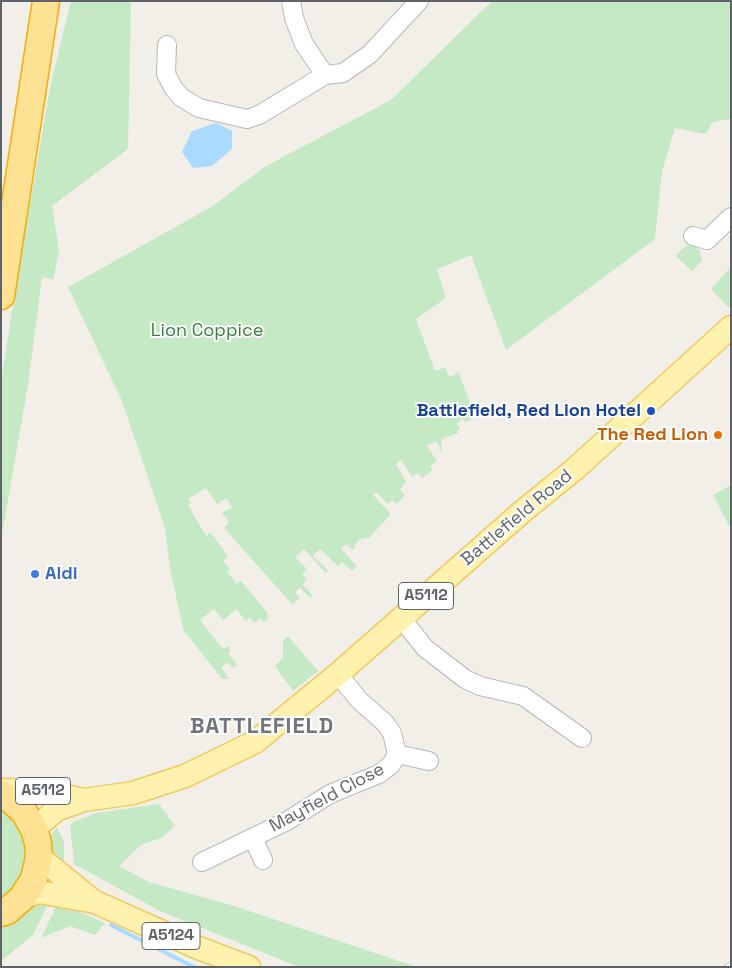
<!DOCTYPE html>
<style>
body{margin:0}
#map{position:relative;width:732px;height:968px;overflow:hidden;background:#f1efe8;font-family:"Space Grotesk",sans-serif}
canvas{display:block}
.frame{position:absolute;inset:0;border:2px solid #5f6368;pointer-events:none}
</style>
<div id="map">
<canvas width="732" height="968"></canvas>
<div class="frame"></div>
</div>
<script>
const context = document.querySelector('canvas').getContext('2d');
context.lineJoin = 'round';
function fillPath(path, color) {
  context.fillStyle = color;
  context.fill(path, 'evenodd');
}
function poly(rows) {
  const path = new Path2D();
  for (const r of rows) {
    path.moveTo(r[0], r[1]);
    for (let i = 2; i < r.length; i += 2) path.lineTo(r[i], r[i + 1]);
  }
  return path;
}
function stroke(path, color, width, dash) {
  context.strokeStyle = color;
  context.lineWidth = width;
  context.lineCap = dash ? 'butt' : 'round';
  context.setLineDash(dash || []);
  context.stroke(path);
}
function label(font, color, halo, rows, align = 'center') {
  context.font = font + ' "Space Grotesk",sans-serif';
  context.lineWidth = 4;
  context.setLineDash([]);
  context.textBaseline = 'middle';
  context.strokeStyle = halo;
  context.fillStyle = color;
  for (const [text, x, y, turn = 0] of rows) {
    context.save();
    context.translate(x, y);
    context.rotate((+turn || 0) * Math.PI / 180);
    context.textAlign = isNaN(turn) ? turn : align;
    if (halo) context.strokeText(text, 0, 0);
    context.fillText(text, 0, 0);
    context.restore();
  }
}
fillPath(poly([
 [71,1,131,1,128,149,52,206,59,251,53,280,42,277,28,385,1,540,1,383,17,278,51,83],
 [492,1,731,1,731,119,712,122,706,134,675,128,662,171,655,239,506,350,471,255,437,269,446,298,416,319,435,371,445,367,448,375,451,377,456,374,458,371,475,417,466,422,462,419,457,424,460,428,457,431,458,433,441,439,442,452,436,441,427,446,437,461,430,466,433,470,422,478,418,473,412,477,401,460,396,464,406,481,400,490,405,495,397,504,392,500,388,504,376,492,373,495,391,514,368,539,366,537,363,540,361,538,354,545,356,547,353,550,346,544,341,549,357,566,352,571,342,562,338,566,320,549,313,556,328,570,326,573,304,549,295,557,307,569,302,574,307,579,302,584,313,595,310,598,300,587,295,592,300,598,292,604,224,528,229,522,222,513,232,507,227,498,217,504,206,488,188,499,191,503,188,505,206,536,211,533,228,556,223,561,230,569,227,572,237,584,241,581,267,612,268,619,264,622,261,618,254,623,250,618,245,621,237,609,223,620,214,609,200,620,223,649,228,646,231,650,228,653,237,665,233,668,228,662,221,667,229,679,222,679,183,629,170,568,165,528,122,401,68,287,213,206,266,166,391,100],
 [691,244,699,249,702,260,692,271,676,256,683,248],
 [731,267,731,306,729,308,711,289],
 [731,485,731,529,713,495],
 [288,636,318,671,293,691,275,666,283,658,283,641],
 [1,804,11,810,29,842,23,879,1,900],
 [159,804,175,826,161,838,141,845,119,866,148,882,231,905,417,967,299,967,160,911,74,864,70,827,73,822,96,813],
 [57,827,64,842,64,865,52,855,50,850,48,840],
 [47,903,48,904,33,935,1,961,1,926,21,908,30,904],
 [57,904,75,910,105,923,95,935,70,926,41,938]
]), '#c5e8c5');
fillPath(poly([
 [216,123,232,131,232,149,212,166,193,168,182,152,192,131]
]), '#aadaff');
stroke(poly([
 [111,925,194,967]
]), '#aadaff', 4);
const minor = poly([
 [291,1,294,18,304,44,325,75],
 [167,45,166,74,174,89,181,97,199,108,247,119,259,115,325,75,343,73,370,54,419,1],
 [693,236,707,240],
 [707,240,731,217],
 [401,618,425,648,465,679,480,686,523,696,582,738],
 [397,754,429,761],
 [253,838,263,860],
 [202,862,287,821,330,794,379,774,391,765,397,754,392,733,385,723,359,700,338,674]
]);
const major = poly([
 [1,790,42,791,84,800],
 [34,829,56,810,84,800,133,793,185,776,255,742,338,674,523,511,576,468,731,327],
 [39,857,92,900],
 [22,898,39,892,95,902,196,947,249,967]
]);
const highway = poly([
 [1,296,46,1],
 [1,794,10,799,24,812,34,829,38,843,39,857,34,879,22,898,7,911,1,913]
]);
stroke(minor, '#b5b8bc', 20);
stroke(major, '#f2c960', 25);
stroke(highway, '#f9ab00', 29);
stroke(minor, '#fff', 18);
stroke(major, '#fff2af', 22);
stroke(highway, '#fde293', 26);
const rail = poly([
 [726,967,731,964]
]);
stroke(rail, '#b6b7b8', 5.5);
stroke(rail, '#fff', 4, [11]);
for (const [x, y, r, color] of [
 [651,411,5,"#1a4fb4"],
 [718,435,5,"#e8710a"],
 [35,574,5,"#3f7fe0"]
]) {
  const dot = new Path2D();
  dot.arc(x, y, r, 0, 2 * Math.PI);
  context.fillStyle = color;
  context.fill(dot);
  stroke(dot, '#fff', 2);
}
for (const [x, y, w] of [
 [426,596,55],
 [43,791,55],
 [171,936,58]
]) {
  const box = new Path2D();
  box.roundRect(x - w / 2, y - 13.5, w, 27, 4);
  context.fillStyle = '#fff';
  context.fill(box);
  stroke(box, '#5f6368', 1);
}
label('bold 16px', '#5f6368', null, [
 ["A5112",426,596],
 ["A5112",43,791],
 ["A5124",171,936]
]);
label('18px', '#348238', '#fff', [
 ["Lion Coppice",207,331]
]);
label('bold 18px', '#164399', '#fff', [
 ["Battlefield, Red Lion Hotel",641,411]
], 'right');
label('bold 18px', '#c56008', '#fff', [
 ["The Red Lion",708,435]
], 'right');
label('18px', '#5f6368', '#fff', [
 ["Battlefield Road",517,518,-40],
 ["Mayfield Close",327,798,-28]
]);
label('bold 18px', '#366cbe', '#fff', [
 ["Aldi",45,574]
], 'left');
context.letterSpacing = '1px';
label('bold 22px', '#70757a', '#fff', [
 ["BATTLEFIELD",262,727]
]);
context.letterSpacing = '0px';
</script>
